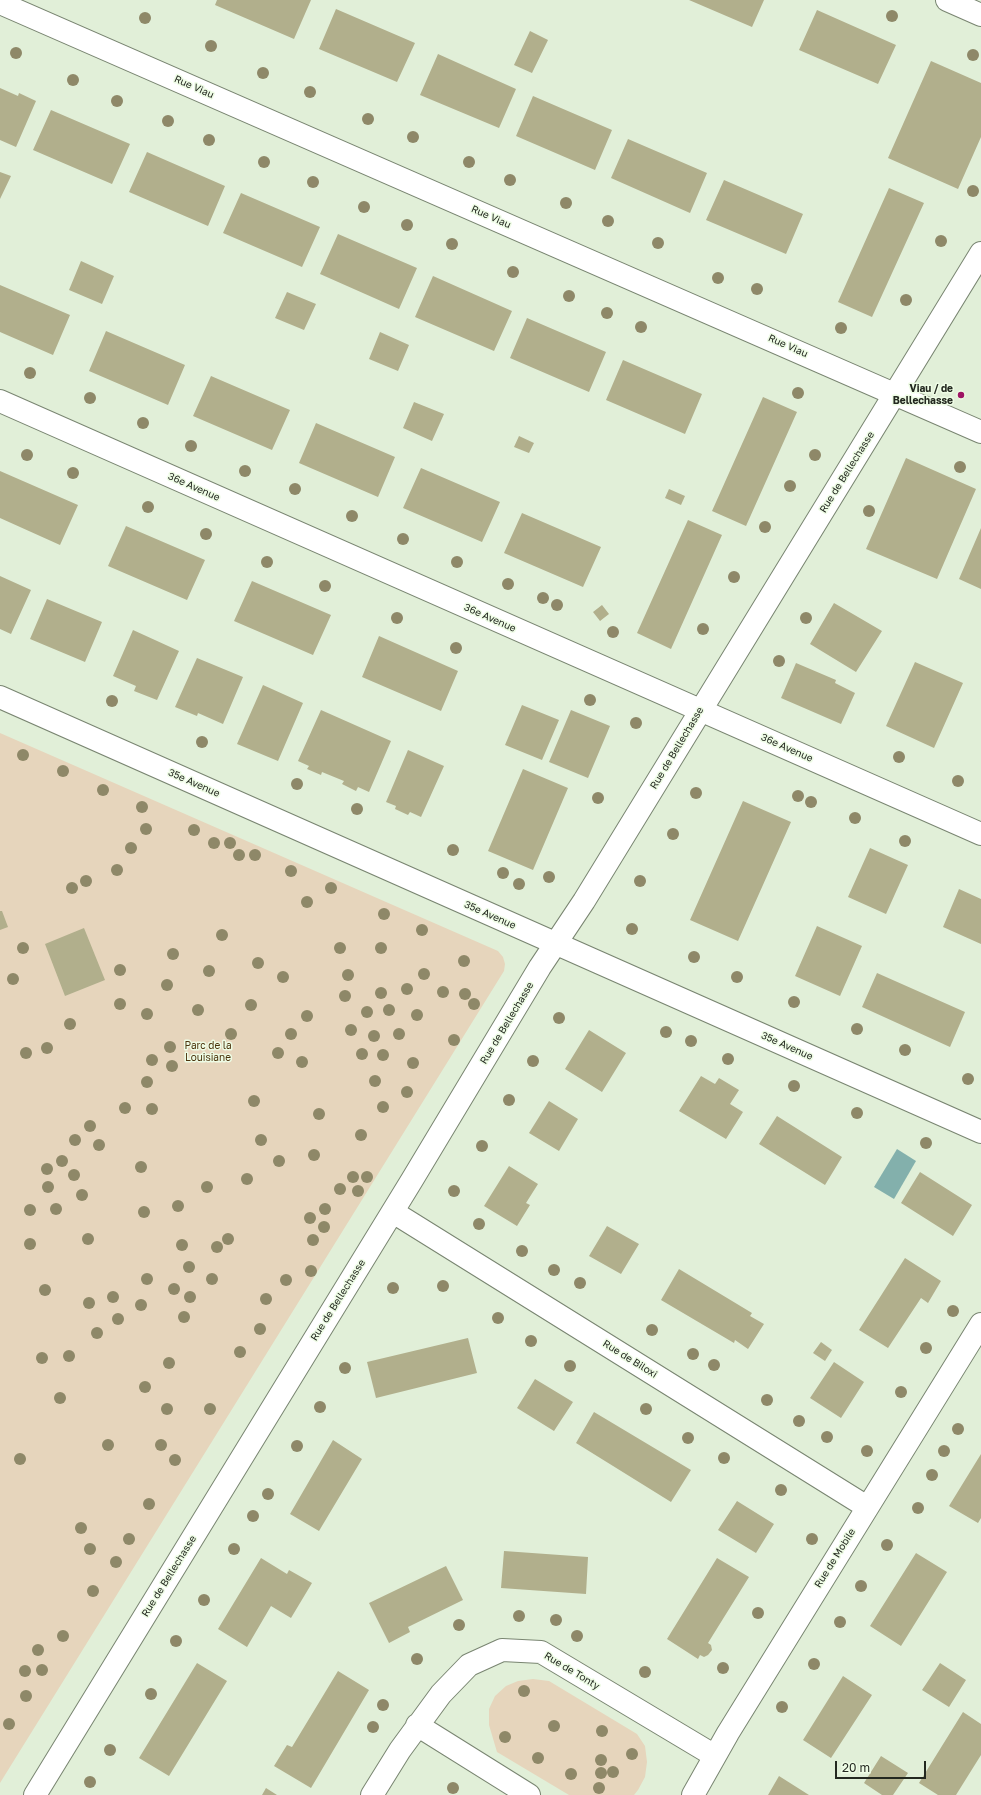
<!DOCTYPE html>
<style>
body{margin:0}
#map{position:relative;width:981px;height:1795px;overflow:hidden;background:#e1efd8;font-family:"Golos Text",sans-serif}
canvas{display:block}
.scale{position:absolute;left:835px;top:1761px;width:91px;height:18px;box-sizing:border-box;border:2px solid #232820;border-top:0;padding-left:5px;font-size:12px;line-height:14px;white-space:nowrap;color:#232820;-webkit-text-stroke:3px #eefce5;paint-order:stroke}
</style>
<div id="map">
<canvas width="981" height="1795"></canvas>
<div class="scale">20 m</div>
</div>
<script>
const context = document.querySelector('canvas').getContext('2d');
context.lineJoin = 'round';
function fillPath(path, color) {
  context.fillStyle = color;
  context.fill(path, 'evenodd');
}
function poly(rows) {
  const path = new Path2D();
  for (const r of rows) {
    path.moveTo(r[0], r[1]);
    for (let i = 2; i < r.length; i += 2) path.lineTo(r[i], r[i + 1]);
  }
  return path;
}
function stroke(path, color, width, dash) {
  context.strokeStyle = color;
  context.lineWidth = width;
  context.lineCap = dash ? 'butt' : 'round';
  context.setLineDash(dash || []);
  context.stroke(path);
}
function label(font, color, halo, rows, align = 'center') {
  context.font = font + ' "Golos Text",sans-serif';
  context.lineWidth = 3;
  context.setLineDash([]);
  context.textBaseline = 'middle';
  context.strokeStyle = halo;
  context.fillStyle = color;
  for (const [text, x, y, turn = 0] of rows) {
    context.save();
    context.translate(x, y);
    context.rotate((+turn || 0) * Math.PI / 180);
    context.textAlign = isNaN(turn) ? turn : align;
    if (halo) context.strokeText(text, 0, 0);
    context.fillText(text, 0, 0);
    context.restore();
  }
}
fillPath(poly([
 [0,733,498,951,503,957,505,964,504,971,0,1783],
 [533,1679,549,1681,637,1734,645,1746,647,1762,645,1777,638,1790,634,1795,569,1795,497,1752,489,1725,489,1709,495,1696,506,1686,518,1681]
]), '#e6d5bc');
fillPath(poly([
 [897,1149,916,1161,894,1199,874,1187]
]), '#83b0ac');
fillPath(poly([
 [217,0,311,0,294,39,215,5],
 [689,0,764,0,752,27],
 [336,9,415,43,397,82,319,49],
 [817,10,896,45,878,84,799,50],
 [530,31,548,40,532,73,514,65],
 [438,54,516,89,499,128,420,95],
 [931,61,981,83,981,137,958,189,888,158],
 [0,88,18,96,19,93,36,101,16,147,0,140],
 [533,96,612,130,595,170,516,136],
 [51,110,130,144,112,184,33,150],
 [628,139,707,173,690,213,611,178],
 [147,152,225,186,208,226,129,192],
 [0,172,11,176,0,199],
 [724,180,803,214,786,254,706,220],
 [889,188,924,203,872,317,838,302],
 [241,193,320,227,302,267,223,233],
 [338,234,417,268,399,309,320,274],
 [81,261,114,276,102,304,69,290],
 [433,276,512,311,494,351,415,317],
 [0,285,70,315,53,355,0,332],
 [287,292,316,304,304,330,275,318],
 [527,318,606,352,589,392,510,358],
 [106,331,185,365,168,405,89,371],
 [380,332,409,345,398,371,369,359],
 [623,360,702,394,685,434,606,400],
 [211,376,290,410,272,450,193,416],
 [763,397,797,412,746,526,712,511],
 [414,402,444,414,432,441,403,428],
 [316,423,395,457,378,497,299,463],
 [519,436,534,443,529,453,514,447],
 [906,458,976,489,937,579,866,549],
 [421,468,500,502,482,542,403,508],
 [0,471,78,505,60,545,0,518],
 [669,489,685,496,681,505,665,498],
 [522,513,601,547,583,587,504,553],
 [688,520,722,535,671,649,637,633],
 [126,526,205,560,187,600,108,566],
 [981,528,981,589,959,579],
 [0,576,31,590,11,634,0,629],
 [252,581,331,615,313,655,234,621],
 [47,599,102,622,85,662,30,639],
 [834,603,882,631,856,672,810,644],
 [602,605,609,614,600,621,593,612],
 [133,630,179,651,157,700,134,691,136,686,113,676],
 [379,636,458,671,441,711,362,677],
 [197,658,243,677,223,724,198,713,197,716,175,707],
 [915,662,963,683,934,748,886,726],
 [796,663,836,680,835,683,855,693,841,724,781,698],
 [263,685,303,703,278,761,237,744],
 [522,705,559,720,542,760,505,745],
 [321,710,391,741,369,792,358,787,356,791,342,784,344,781,322,772,321,775,307,769,309,766,298,761],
 [571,710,610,726,588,778,549,762],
 [408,750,444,766,421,817,410,812,408,815,395,809,396,806,386,802],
 [523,769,568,788,533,870,488,851],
 [743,801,791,822,738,941,690,920],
 [870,848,908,865,886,914,848,897],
 [959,889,981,899,981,944,943,927],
 [0,911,2,911,8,927,0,930],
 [817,926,862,946,840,996,795,976],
 [84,928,105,980,65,996,45,944],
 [877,973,965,1012,950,1047,862,1007],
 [589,1030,626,1053,602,1092,565,1069],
 [701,1076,715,1084,719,1078,739,1090,730,1104,743,1112,726,1139,679,1111],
 [549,1101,578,1119,559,1151,529,1133],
 [777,1116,842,1157,825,1185,759,1144],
 [509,1166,538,1184,526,1203,530,1205,517,1226,484,1206],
 [920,1172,972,1205,953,1236,901,1203],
 [607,1226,639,1244,621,1274,589,1256],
 [905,1258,941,1281,928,1303,921,1298,888,1348,859,1330],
 [679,1269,752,1313,750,1316,764,1324,748,1349,735,1340,734,1343,661,1300],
 [468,1338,477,1373,376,1398,367,1362],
 [821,1342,832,1350,825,1361,813,1353],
 [834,1362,864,1382,841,1418,810,1398],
 [535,1379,573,1402,554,1431,517,1408],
 [594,1412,691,1470,671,1502,576,1443],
 [333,1440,362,1459,319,1531,290,1514],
 [981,1454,981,1518,978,1523,949,1506],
 [737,1501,774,1524,756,1553,718,1530],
 [504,1551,588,1557,586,1594,501,1588],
 [916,1553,947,1572,901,1646,870,1626],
 [261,1558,287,1574,289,1570,312,1583,291,1618,271,1606,247,1647,218,1629],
 [717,1558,749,1577,708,1643,711,1645,712,1650,708,1655,704,1657,700,1655,698,1659,667,1639],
 [446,1566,463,1600,408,1627,410,1632,389,1643,369,1603],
 [197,1663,227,1681,169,1776,139,1758],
 [940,1663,966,1680,949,1707,922,1690],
 [338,1671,369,1690,311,1788,274,1766,287,1745,292,1747],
 [843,1676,872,1695,831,1758,803,1740],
 [963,1712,981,1724,981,1755,956,1795,938,1795,919,1783],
 [881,1756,908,1773,893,1795,882,1795,864,1783],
 [779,1776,809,1795,768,1795],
 [266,1788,277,1795,262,1795]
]), '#b1af8c');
const minor = poly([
 [947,0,981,15],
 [0,401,981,834],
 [0,697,981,1132],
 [393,1212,867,1507],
 [417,1725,529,1795],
 [35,1795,412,1180,540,967,584,901,981,253],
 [372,1795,400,1750,441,1694,469,1665,502,1650,541,1652,715,1756],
 [693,1795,728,1733,981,1324]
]);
const major = poly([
 [0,3,981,432]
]);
stroke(minor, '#798571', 24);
stroke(major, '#798571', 24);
stroke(minor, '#fff', 22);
stroke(major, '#fff', 22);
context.fillStyle = '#8e8868';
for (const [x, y] of [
 [892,16],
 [145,18],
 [211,46],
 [16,53],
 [973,55],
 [263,73],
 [73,80],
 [310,92],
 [117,101],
 [368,119],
 [168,121],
 [413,137],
 [209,140],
 [264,162],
 [469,162],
 [510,180],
 [313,182],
 [973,191],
 [566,203],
 [364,207],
 [608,221],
 [407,225],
 [941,241],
 [658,243],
 [452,244],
 [513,272],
 [718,278],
 [757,289],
 [569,296],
 [906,300],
 [607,313],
 [641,327],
 [841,328],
 [30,373],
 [798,393],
 [90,398],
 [143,423],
 [191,446],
 [27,455],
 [815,455],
 [960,467],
 [245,471],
 [73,473],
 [790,486],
 [295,489],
 [148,507],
 [869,511],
 [352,516],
 [765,527],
 [206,534],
 [403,539],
 [267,562],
 [457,562],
 [734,577],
 [508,584],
 [325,586],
 [543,598],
 [557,605],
 [397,618],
 [806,618],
 [703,629],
 [613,632],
 [456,648],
 [779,661],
 [590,700],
 [112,701],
 [636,723],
 [202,742],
 [23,755],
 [899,757],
 [63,771],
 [958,781],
 [297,784],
 [103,790],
 [696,793],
 [798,796],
 [598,798],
 [811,802],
 [142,807],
 [357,809],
 [855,818],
 [146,829],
 [194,830],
 [673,834],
 [905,841],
 [214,843],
 [230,843],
 [131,848],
 [453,850],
 [239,855],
 [255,855],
 [117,870],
 [291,871],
 [503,873],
 [549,877],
 [86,881],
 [640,881],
 [519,884],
 [72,888],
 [331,888],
 [307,902],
 [384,914],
 [632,929],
 [422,930],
 [222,935],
 [23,948],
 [340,948],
 [381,948],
 [173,954],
 [694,957],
 [464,961],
 [258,963],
 [120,970],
 [209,971],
 [424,974],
 [348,975],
 [283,977],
 [737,977],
 [13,979],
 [167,985],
 [407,989],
 [443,992],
 [381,993],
 [465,994],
 [345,996],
 [794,1002],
 [120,1004],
 [474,1004],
 [251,1005],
 [198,1010],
 [389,1010],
 [367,1012],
 [147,1014],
 [417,1015],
 [307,1016],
 [559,1018],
 [70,1024],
 [857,1029],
 [351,1030],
 [666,1032],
 [231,1034],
 [291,1034],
 [399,1034],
 [374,1036],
 [454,1040],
 [691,1041],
 [170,1047],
 [47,1048],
 [905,1050],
 [26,1053],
 [278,1053],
 [362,1054],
 [383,1055],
 [728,1059],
 [152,1060],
 [533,1061],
 [302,1062],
 [413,1063],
 [172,1066],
 [968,1079],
 [375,1081],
 [147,1082],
 [794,1086],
 [407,1092],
 [509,1100],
 [254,1101],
 [383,1107],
 [125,1108],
 [152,1109],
 [857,1113],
 [319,1114],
 [90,1126],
 [361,1135],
 [75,1140],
 [261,1140],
 [926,1143],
 [99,1145],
 [482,1146],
 [314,1155],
 [62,1161],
 [279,1161],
 [141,1167],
 [47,1169],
 [74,1175],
 [353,1177],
 [367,1177],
 [247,1179],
 [48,1187],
 [207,1187],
 [340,1189],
 [358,1191],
 [454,1191],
 [82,1195],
 [178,1206],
 [56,1209],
 [325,1209],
 [30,1210],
 [144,1212],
 [310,1218],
 [479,1224],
 [324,1227],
 [88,1239],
 [228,1239],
 [313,1240],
 [30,1244],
 [182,1245],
 [217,1247],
 [522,1251],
 [189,1267],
 [554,1270],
 [311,1271],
 [147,1279],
 [212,1279],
 [286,1280],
 [580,1283],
 [443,1286],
 [393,1288],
 [174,1289],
 [45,1290],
 [113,1297],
 [190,1297],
 [266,1299],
 [89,1303],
 [141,1305],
 [953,1311],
 [184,1317],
 [498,1318],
 [118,1319],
 [260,1329],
 [652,1330],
 [97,1333],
 [531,1341],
 [926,1348],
 [240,1352],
 [693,1354],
 [69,1356],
 [42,1358],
 [169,1363],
 [714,1365],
 [570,1366],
 [345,1368],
 [145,1387],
 [901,1392],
 [60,1398],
 [767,1400],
 [320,1407],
 [167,1409],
 [210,1409],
 [646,1409],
 [799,1421],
 [958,1429],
 [827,1437],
 [688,1438],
 [108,1445],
 [161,1445],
 [297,1446],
 [867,1451],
 [944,1451],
 [724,1458],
 [20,1459],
 [175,1460],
 [932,1475],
 [781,1490],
 [268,1494],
 [149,1504],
 [918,1508],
 [253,1516],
 [81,1528],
 [129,1539],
 [812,1539],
 [887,1545],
 [90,1549],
 [234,1549],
 [116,1562],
 [861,1586],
 [93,1591],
 [204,1600],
 [758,1613],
 [519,1616],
 [556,1620],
 [840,1622],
 [459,1625],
 [63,1636],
 [577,1636],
 [176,1641],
 [38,1650],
 [417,1659],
 [814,1664],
 [723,1668],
 [42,1670],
 [25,1671],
 [645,1672],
 [524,1691],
 [151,1694],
 [26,1696],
 [383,1705],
 [782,1707],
 [9,1724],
 [554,1726],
 [373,1727],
 [602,1731],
 [505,1737],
 [110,1750],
 [632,1754],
 [538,1758],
 [601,1760],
 [613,1772],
 [601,1773],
 [571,1774],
 [90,1782],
 [453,1788],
 [599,1788]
]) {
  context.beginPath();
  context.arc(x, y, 6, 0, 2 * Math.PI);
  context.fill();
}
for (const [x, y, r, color] of [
 [961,395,4,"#9d1463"]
]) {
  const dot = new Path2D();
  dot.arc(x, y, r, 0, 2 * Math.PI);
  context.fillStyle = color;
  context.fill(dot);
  stroke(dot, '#eefce5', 1.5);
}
label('10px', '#232820', '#eefce5', [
 ["Rue Viau",194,87,24],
 ["Rue Viau",491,217,24],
 ["Rue Viau",788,346,24],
 ["Rue de Bellechasse",847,472,-58],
 ["36e Avenue",194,487,24],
 ["36e Avenue",490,618,24],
 ["Rue de Bellechasse",677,748,-59],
 ["36e Avenue",787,748,24],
 ["35e Avenue",194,783,24],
 ["35e Avenue",490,915,24],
 ["Rue de Bellechasse",507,1023,-59],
 ["35e Avenue",787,1046,24],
 ["Rue de Bellechasse",338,1300,-58],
 ["Rue de Biloxi",630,1359,32],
 ["Rue de Mobile",835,1558,-58],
 ["Rue de Bellechasse",169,1576,-58],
 ["Rue de Tonty",572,1671,31]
]);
label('bold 10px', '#232820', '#eefce5', [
 ["Viau / de",953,389],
 ["Bellechasse",953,401]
], 'right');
label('10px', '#4b340d', '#eefce5', [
 ["Parc de la",208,1046],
 ["Louisiane",208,1058]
]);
</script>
